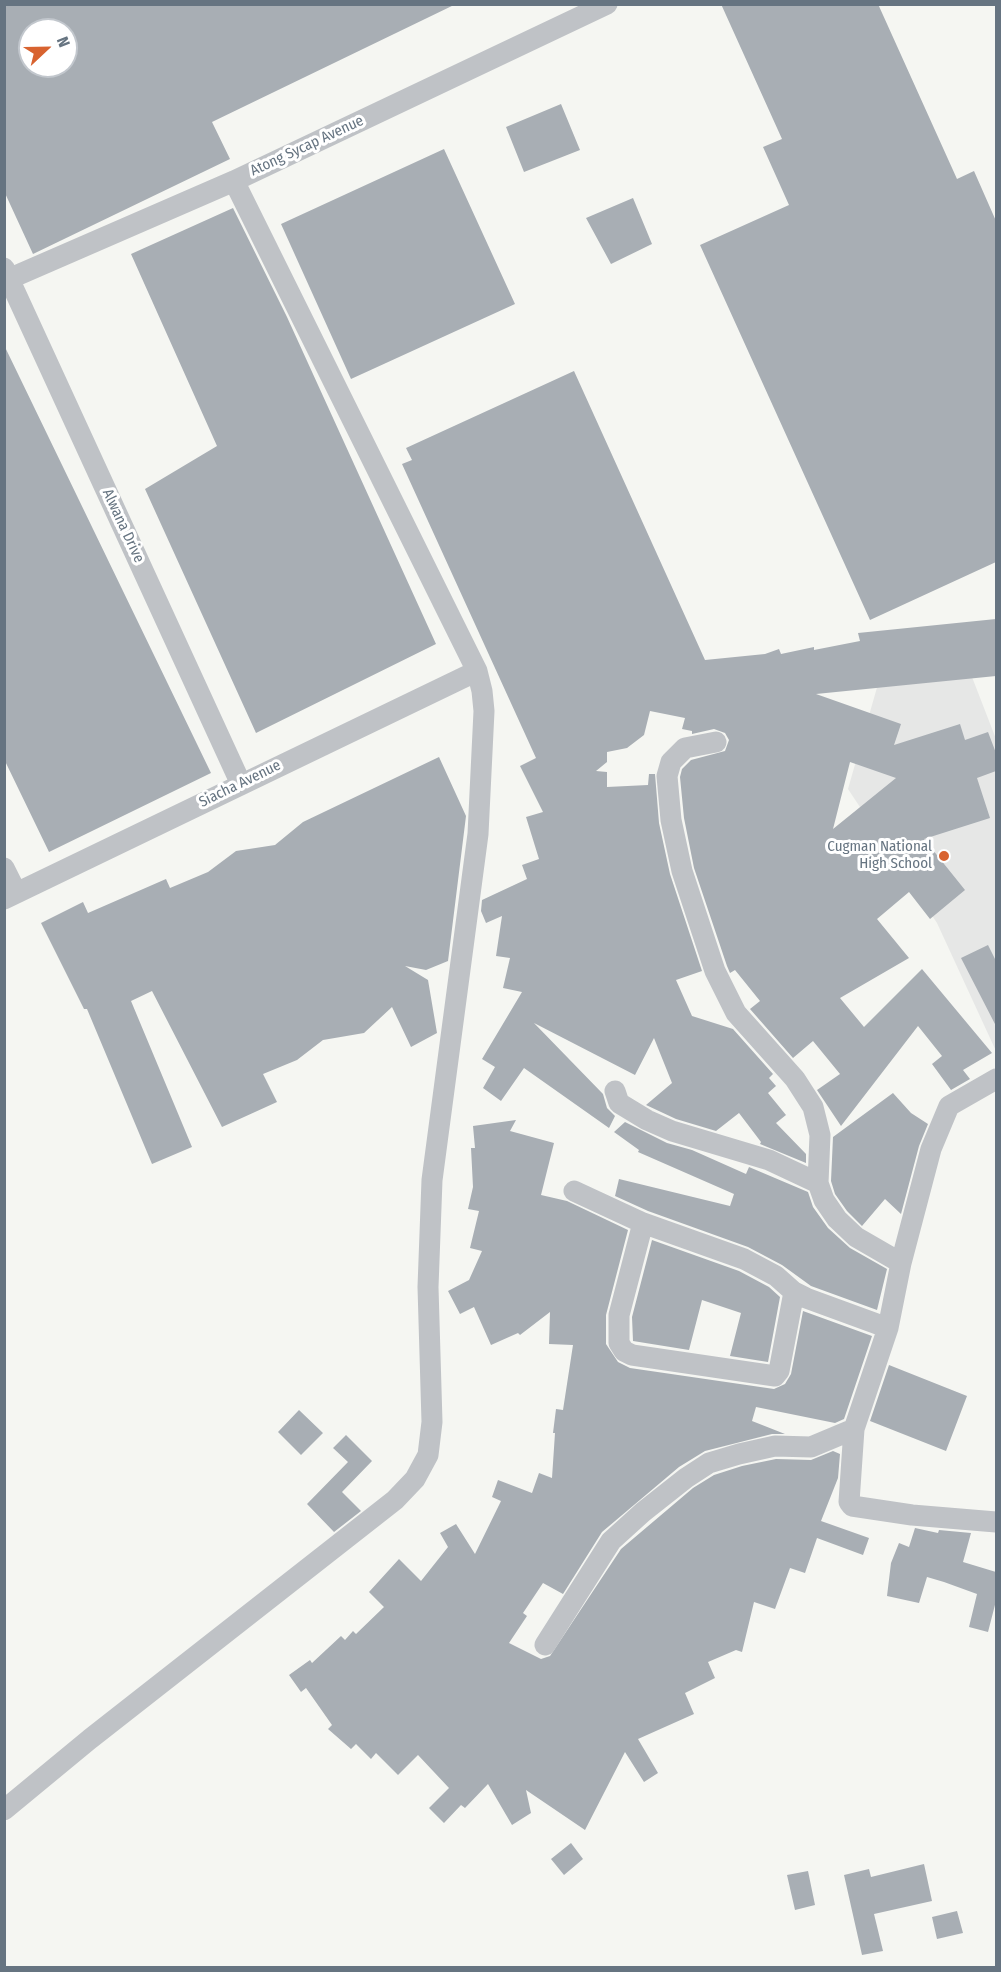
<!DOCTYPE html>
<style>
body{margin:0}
#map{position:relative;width:1001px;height:1972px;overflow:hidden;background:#f5f6f2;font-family:"Fira Sans Condensed",sans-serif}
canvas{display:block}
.frame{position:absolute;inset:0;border:6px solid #667481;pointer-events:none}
.north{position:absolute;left:18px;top:18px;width:60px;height:60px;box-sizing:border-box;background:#fff;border:2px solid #c2c7cd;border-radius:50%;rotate:68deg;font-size:16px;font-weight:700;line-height:24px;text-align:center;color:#667481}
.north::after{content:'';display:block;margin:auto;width:21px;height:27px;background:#d86330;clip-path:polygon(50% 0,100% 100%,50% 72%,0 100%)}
</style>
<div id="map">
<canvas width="1001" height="1972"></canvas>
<div class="frame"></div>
<div class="north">N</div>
</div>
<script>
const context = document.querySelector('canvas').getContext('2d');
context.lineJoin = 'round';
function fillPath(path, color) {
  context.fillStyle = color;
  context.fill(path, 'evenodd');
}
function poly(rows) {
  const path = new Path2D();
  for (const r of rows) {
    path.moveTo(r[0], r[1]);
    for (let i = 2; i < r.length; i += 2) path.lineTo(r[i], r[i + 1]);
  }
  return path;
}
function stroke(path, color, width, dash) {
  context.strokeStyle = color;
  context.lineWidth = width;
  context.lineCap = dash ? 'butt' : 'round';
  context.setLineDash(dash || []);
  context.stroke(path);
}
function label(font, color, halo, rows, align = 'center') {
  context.font = font + ' "Fira Sans Condensed",sans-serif';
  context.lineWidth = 6;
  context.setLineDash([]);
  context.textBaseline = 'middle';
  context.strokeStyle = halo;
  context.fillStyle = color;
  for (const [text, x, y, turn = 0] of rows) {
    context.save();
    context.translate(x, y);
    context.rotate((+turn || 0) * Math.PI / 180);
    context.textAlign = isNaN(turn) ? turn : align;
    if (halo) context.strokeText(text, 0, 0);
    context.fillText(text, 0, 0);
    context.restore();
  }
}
fillPath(poly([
 [972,677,996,739,996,1051,937,923,848,789,878,684]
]), '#e6e7e6');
fillPath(poly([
 [4,4,456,4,212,122,230,159,33,254,4,191],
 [30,30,66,30,66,66,30,66],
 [721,4,878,4,957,179,974,171,996,221,996,562,870,620,700,245,789,205,763,147,782,139],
 [561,104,580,150,524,172,506,127],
 [444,149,515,304,351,379,281,224],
 [633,198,652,244,611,264,586,218],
 [233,208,287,317,436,644,256,733,145,489,217,446,131,254],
 [4,345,211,773,49,852,4,759],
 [574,371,705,660,765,654,779,649,781,654,814,647,814,650,860,641,858,633,996,619,996,676,816,694,901,724,894,745,960,724,965,740,988,732,996,753,996,771,977,778,990,818,924,839,965,890,930,919,909,892,877,919,909,958,840,998,864,1027,922,969,992,1053,963,1070,970,1079,951,1090,932,1064,942,1056,918,1026,841,1126,817,1090,840,1074,813,1041,793,1058,750,1009,760,1001,735,970,730,973,727,966,694,868,684,818,680,777,682,769,691,760,725,751,729,740,725,733,714,729,692,734,692,731,682,729,685,718,650,711,644,735,627,748,607,752,607,762,596,771,607,772,607,787,648,785,649,774,655,774,659,823,670,874,702,971,676,980,692,1016,733,1029,773,1074,769,1078,776,1086,768,1093,786,1115,776,1123,806,1154,806,1163,760,1144,761,1142,739,1113,716,1131,676,1119,646,1105,672,1083,654,1038,635,1075,534,1023,603,1094,607,1108,615,1116,609,1128,524,1068,501,1101,483,1088,495,1067,482,1059,522,992,503,988,510,958,496,956,502,916,486,923,481,911,482,900,527,879,522,865,539,859,526,817,543,812,520,766,536,758,402,464,412,460,406,448],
 [850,762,896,778,833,829],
 [439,757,466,816,448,961,426,970,405,966,428,980,437,1033,411,1047,392,1007,364,1033,323,1040,297,1060,263,1074,277,1102,222,1127,152,991,131,1001,192,1147,152,1164,87,1009,84,1009,41,923,83,902,88,913,166,879,170,888,208,872,236,851,275,845,303,822],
 [988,945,996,961,996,1026,961,958],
 [893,1093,911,1113,928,1124,919,1146,901,1214,885,1199,862,1226,847,1211,835,1194,831,1181,833,1137],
 [516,1120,510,1131,554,1143,541,1195,567,1201,628,1230,606,1315,606,1344,618,1362,630,1368,774,1389,785,1384,791,1374,803,1311,872,1336,844,1419,835,1423,756,1407,752,1421,785,1434,772,1434,705,1451,679,1467,602,1532,563,1594,543,1583,523,1613,527,1616,509,1643,541,1659,550,1656,621,1549,693,1488,714,1475,742,1466,776,1459,811,1460,833,1451,840,1454,838,1478,821,1521,869,1538,863,1555,817,1538,805,1573,790,1568,775,1609,754,1602,742,1652,736,1650,708,1662,715,1678,685,1693,694,1714,638,1739,658,1773,644,1782,625,1752,585,1830,526,1790,531,1813,512,1825,488,1784,465,1808,461,1805,444,1823,429,1808,449,1788,418,1755,398,1775,376,1753,371,1759,356,1744,351,1749,328,1729,332,1725,306,1688,301,1692,289,1675,310,1660,312,1663,341,1636,345,1640,353,1631,356,1634,384,1607,369,1592,399,1559,421,1581,448,1547,440,1533,456,1524,475,1554,501,1501,492,1497,498,1480,532,1493,539,1473,552,1478,555,1433,553,1433,556,1409,563,1410,573,1345,549,1344,550,1312,520,1335,518,1333,491,1345,474,1307,460,1314,448,1291,469,1280,482,1251,470,1248,479,1211,468,1209,473,1187,471,1148,475,1148,473,1126],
 [625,1122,667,1143,692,1150,746,1174,749,1167,808,1192,813,1207,828,1228,850,1248,887,1269,877,1310,811,1286,782,1265,748,1247,648,1211,615,1196,619,1179,730,1206,734,1194,638,1152,639,1150,614,1132],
 [652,1240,739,1271,769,1287,780,1297,768,1362,730,1356,741,1313,702,1300,689,1350,633,1341,632,1317],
 [889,1365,967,1396,946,1451,870,1421],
 [299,1410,323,1433,301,1455,278,1432],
 [346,1435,372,1461,342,1492,361,1511,334,1532,307,1504,348,1462,333,1448],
 [915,1528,938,1533,939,1530,971,1533,963,1562,996,1572,996,1601,988,1632,969,1627,977,1594,944,1582,927,1577,919,1603,887,1596,891,1563,899,1543,909,1547],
 [571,1843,583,1859,564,1875,551,1859],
 [924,1864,932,1901,874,1914,883,1951,862,1955,844,1875,869,1869,871,1877],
 [808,1871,815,1905,795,1910,787,1875],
 [957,1911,963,1933,937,1939,932,1917]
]), '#a8aeb4');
stroke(poly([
 [4,268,241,784],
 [4,281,234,181,607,4],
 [716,742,685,748,671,762,667,776,671,820,682,871,715,971,736,1013,795,1079,813,1107,820,1135,818,1183,824,1200,837,1219,856,1237,901,1263],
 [4,868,16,892],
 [4,899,477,671],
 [996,1079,949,1106,931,1149,901,1263,888,1328,854,1429,849,1502,852,1506,912,1515,996,1522],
 [615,1091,619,1103,647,1120,672,1131,769,1160,818,1183],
 [574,1191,643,1223,744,1259,776,1276,794,1292,806,1298,888,1328],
 [643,1223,619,1315,619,1343,624,1351,632,1355,775,1376,779,1371,794,1292],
 [545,1645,611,1541,643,1512,686,1478,709,1463,739,1454,775,1446,811,1447,854,1429],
 [4,1810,90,1739,395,1500,415,1479,428,1455,432,1422,428,1287,432,1180,478,834,484,711,482,691,477,671,234,181]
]), '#bfc2c6', 21);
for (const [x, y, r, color] of [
 [944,856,6,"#d86330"]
]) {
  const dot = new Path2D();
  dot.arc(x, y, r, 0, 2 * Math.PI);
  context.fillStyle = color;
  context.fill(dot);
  stroke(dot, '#fff', 2);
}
label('15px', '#667481', '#fff', [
 ["Atong Sycap Avenue",307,146,-25],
 ["Alwana Drive",123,526,65],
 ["Siacha Avenue",240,784,-26]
]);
label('15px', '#667481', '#fff', [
 ["Cugman National",932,847],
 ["High School",932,864]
], 'right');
</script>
